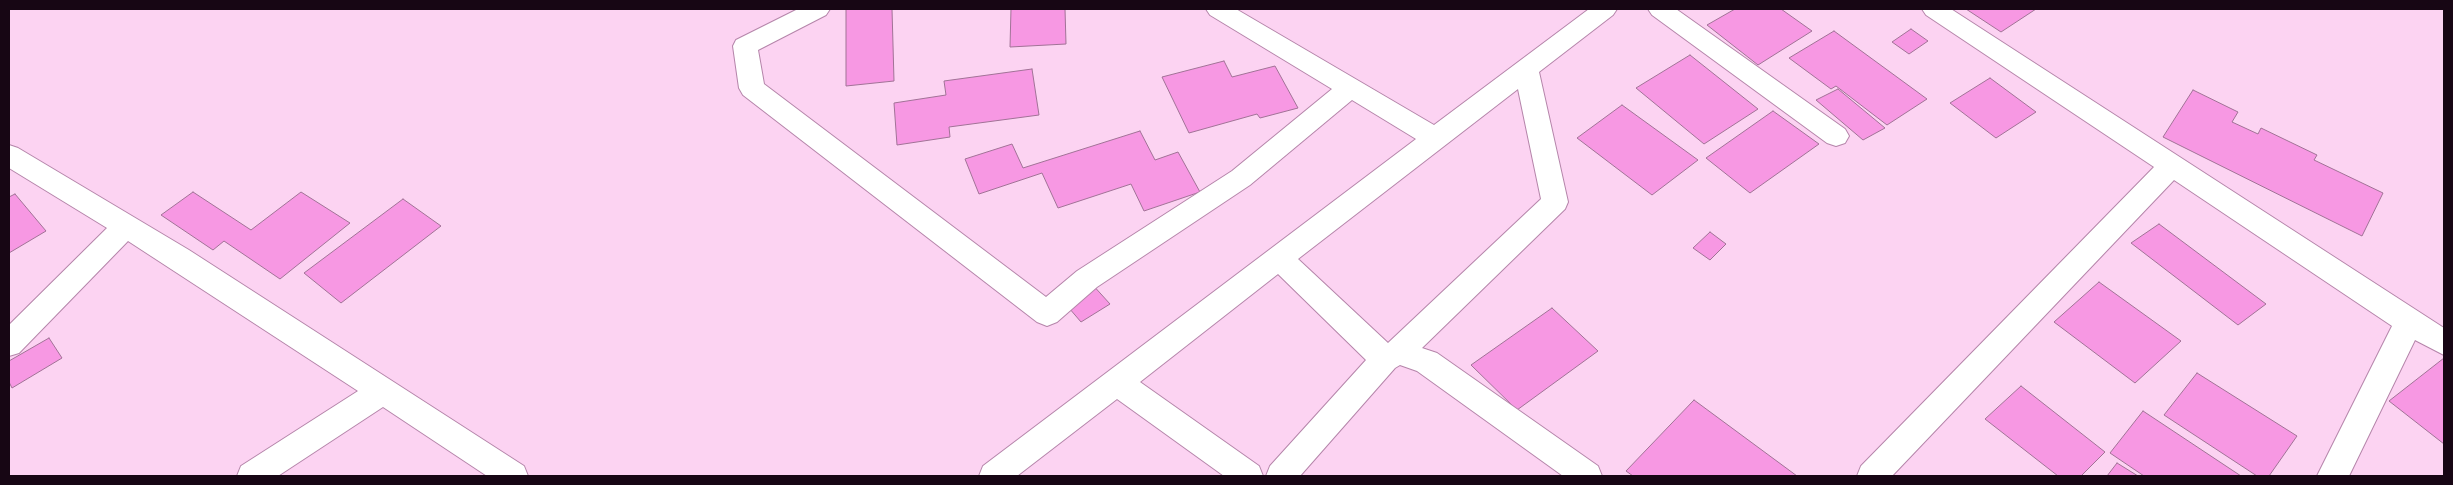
<!DOCTYPE html>
<style>
body{margin:0}
#map{position:relative;width:2453px;height:485px;overflow:hidden;background:#fcd3f2;font-family:"Titillium Web",sans-serif}
canvas{display:block}
.frame{position:absolute;inset:0;border:10px solid #170614;pointer-events:none}
</style>
<div id="map">
<canvas width="2453" height="485"></canvas>
<div class="frame"></div>
</div>
<script>
const context = document.querySelector('canvas').getContext('2d');
context.lineJoin = 'round';
function fillPath(path, color) {
  context.fillStyle = color;
  context.fill(path, 'evenodd');
}
function poly(rows) {
  const path = new Path2D();
  for (const r of rows) {
    path.moveTo(r[0], r[1]);
    for (let i = 2; i < r.length; i += 2) path.lineTo(r[i], r[i + 1]);
  }
  return path;
}
function stroke(path, color, width, dash) {
  context.strokeStyle = color;
  context.lineWidth = width;
  context.lineCap = dash ? 'butt' : 'round';
  context.setLineDash(dash || []);
  context.stroke(path);
}
const building = poly([
 [846,9,892,9,894,81,846,86,846,9],
 [1011,9,1065,9,1066,44,1010,47,1011,9],
 [1735,9,1781,9,1812,31,1758,65,1707,25,1735,9],
 [1966,9,2036,9,2001,32,1966,9],
 [1911,29,1928,41,1909,54,1892,42,1911,29],
 [1834,31,1927,99,1887,125,1836,86,1831,89,1789,58,1834,31],
 [1690,55,1758,109,1704,144,1636,88,1690,55],
 [1224,61,1232,77,1275,66,1298,108,1260,118,1257,114,1189,133,1162,77,1224,61],
 [1032,69,1039,115,949,127,950,137,897,145,894,103,946,95,944,81,1032,69],
 [1990,78,2036,112,1996,138,1950,103,1990,78],
 [1838,89,1885,128,1863,140,1816,100,1838,89],
 [2193,90,2238,112,2232,122,2258,134,2261,128,2317,155,2314,160,2383,193,2362,236,2163,137,2193,90],
 [1622,105,1698,160,1652,195,1577,138,1622,105],
 [1773,111,1819,144,1750,193,1706,158,1773,111],
 [1140,131,1155,160,1178,152,1200,192,1144,211,1131,184,1058,208,1042,173,979,194,965,159,1012,144,1023,168,1140,131],
 [193,192,251,230,301,192,350,223,280,279,224,241,213,250,161,215,193,192],
 [15,194,46,231,9,253,9,197,15,194],
 [403,199,441,226,341,303,304,273,403,199],
 [2159,224,2266,304,2238,325,2131,243,2159,224],
 [1710,232,1726,244,1710,260,1693,248,1710,232],
 [2099,282,2181,341,2135,383,2054,322,2099,282],
 [1091,283,1110,304,1081,322,1063,301,1091,283],
 [1552,308,1598,351,1517,410,1471,365,1552,308],
 [49,338,62,358,12,388,9,382,9,361,49,338],
 [2444,358,2444,444,2389,401,2444,358],
 [2197,373,2297,436,2269,476,2257,476,2164,415,2197,373],
 [2021,386,2105,452,2081,476,2058,476,1985,419,2021,386],
 [1694,400,1797,476,1633,476,1626,471,1694,400],
 [2143,411,2241,476,2144,476,2110,453,2143,411],
 [2117,463,2138,476,2107,476,2117,463]
]);
fillPath(building, '#f798e3');
stroke(building, '#a17296', 1);
const street = poly([
 [798,9,830,9,826,15,758,50,764,84,1046,297,1077,271,1232,171,1332,89,1210,15,1206,9,1236,9,1434,125,1589,9,1617,9,1613,15,1539,72,1568,202,1565,209,1422,348,1437,353,1598,466,1602,476,1563,476,1417,371,1400,365,1395,368,1300,476,1266,476,1270,466,1366,360,1278,274,1140,382,1259,466,1263,476,1224,476,1117,399,1017,476,979,476,983,466,1416,139,1352,100,1250,185,1097,287,1057,322,1047,326,1037,322,743,95,739,88,733,46,736,40,798,9],
 [1518,89,1541,199,1388,343,1298,259,1518,89],
 [1648,9,1676,9,1845,129,1849,136,1845,143,1836,146,1827,143,1652,15,1648,9],
 [1922,9,1951,9,2444,328,2444,355,2415,340,2349,476,2317,476,2392,326,2174,180,1892,476,1857,476,1861,466,2154,167,1926,15,1922,9],
 [9,145,18,148,189,250,524,466,528,476,487,476,383,407,278,476,237,476,241,466,358,391,128,241,19,353,9,356,9,325,107,228,9,168,9,145]
]);
stroke(street, '#b585aa', 2);
fillPath(street, '#fff');
</script>
